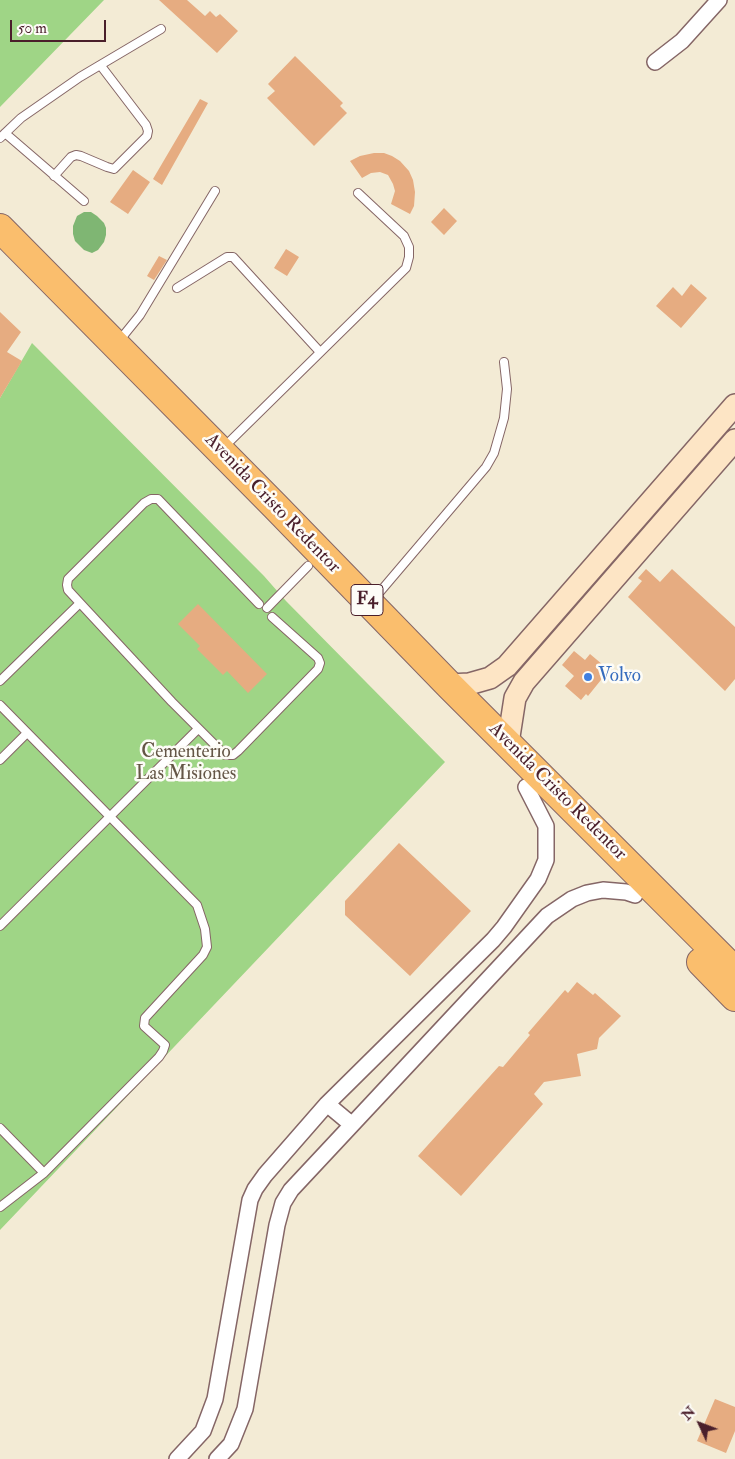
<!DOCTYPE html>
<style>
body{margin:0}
#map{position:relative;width:735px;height:1459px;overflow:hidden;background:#f3ebd5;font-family:"IM FELL Double Pica",serif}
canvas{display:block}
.north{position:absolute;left:675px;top:1399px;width:50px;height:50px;-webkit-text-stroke:4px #fdfcf7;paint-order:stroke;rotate:313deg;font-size:14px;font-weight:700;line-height:20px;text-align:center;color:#4a1f2b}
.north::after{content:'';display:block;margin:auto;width:18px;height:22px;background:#4a1f2b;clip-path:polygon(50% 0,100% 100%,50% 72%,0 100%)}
.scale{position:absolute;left:10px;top:20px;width:96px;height:22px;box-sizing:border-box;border:2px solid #4a1f2b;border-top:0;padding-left:6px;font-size:15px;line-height:18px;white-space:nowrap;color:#4a1f2b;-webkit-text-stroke:4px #fdfcf7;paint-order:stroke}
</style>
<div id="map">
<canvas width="735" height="1459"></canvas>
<div class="north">N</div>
<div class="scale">50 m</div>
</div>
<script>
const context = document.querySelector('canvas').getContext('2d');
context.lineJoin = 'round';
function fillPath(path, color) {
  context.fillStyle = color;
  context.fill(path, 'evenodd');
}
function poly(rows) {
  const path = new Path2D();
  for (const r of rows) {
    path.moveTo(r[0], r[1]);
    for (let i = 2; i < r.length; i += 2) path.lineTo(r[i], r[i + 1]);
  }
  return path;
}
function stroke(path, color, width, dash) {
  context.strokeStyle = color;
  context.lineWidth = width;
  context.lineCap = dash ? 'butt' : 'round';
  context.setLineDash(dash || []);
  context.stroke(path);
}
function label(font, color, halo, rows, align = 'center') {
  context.font = font + ' "IM FELL Double Pica",serif';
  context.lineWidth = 5;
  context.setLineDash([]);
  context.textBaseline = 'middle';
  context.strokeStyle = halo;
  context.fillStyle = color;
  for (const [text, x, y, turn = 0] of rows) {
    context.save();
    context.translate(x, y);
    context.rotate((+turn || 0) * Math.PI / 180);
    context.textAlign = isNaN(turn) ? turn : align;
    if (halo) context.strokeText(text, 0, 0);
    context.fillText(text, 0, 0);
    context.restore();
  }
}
fillPath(poly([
 [0,0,104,0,0,107],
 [32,343,264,576,286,601,445,762,0,1230,0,398]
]), '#9fd586');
fillPath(poly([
 [84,212,91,212,97,216,104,223,106,228,106,235,104,242,98,250,92,253,84,250,75,241,73,234,73,226,77,216]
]), '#7fb673');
fillPath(poly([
 [159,0,187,0,205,16,210,11,216,17,220,14,238,31,217,53],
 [295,56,343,103,340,106,347,113,314,146,267,98,275,91,268,84],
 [200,99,208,103,162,185,153,179],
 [374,153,384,153,392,156,400,161,409,171,413,180,415,192,414,206,410,214,391,204,395,191,393,184,388,175,380,172,371,173,362,178,350,161,360,156],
 [133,170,150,182,128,214,110,202],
 [444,208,457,221,444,235,431,222],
 [286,249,299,257,287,276,274,268],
 [159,256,167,260,154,280,147,276],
 [691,284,707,298,681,328,656,306,673,287,682,296],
 [0,312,21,332,7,352,22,361,0,398],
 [646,569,660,582,672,569,735,627,735,679,725,691,628,597,642,581,638,578],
 [198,604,267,674,248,693,227,671,223,675,197,649,200,646,178,624],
 [574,651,585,660,590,654,609,670,588,696,586,694,581,700,565,686,574,676,562,665],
 [399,843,471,911,410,976,345,915,345,901],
 [577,982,593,995,595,993,621,1016,599,1038,597,1049,577,1054,581,1076,544,1082,534,1094,543,1104,461,1196,418,1156,499,1066,503,1067,530,1035,528,1033,565,990,568,993],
 [715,1399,735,1407,735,1431,726,1453,697,1441]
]), '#e6ac81');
const lane = poly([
 [5,133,84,201],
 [0,138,21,118,80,77,161,29],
 [54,176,71,157,76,155,81,156,107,167,114,169,147,136,148,131,146,125,101,66],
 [177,288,227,257,233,257,320,352],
 [119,341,140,315,215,191],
 [223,448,406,268,409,257,409,247,404,236,358,193],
 [373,600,486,467,494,453,504,418,507,389,504,362],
 [259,604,158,499,151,499,144,503,68,579,67,585,68,590,80,603,172,702,225,755,233,755,238,751,318,669,320,663,318,658,272,617],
 [267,608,308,566],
 [0,681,80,603],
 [0,705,197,905,205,929,207,947,203,955,145,1018,144,1026,165,1045,163,1051,159,1057,44,1173,0,1207],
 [0,760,27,733],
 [0,926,198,729],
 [0,1128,44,1173]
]);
const street = poly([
 [655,62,682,41,719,0],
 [327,1104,351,1124],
 [177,1459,203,1431,215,1399,250,1200,255,1189,265,1175,327,1104,493,940,504,927,538,879,546,860,546,826,526,787],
 [217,1459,231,1444,245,1409,277,1225,283,1203,291,1190,547,916,572,899,587,893,603,890,626,892,635,895]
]);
const secondary = poly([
 [449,685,469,684,490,678,507,666,735,405],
 [508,743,515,698,524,682,735,440]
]);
const highway = poly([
 [0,228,275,506,449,685,735,971],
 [701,962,735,997]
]);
stroke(lane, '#856666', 10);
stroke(street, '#856666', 18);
stroke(secondary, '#856666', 24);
stroke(highway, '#856666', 30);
stroke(lane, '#fff', 8);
stroke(street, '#fff', 15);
stroke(secondary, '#fde5c5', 21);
stroke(highway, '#fabe6d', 28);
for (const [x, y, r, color] of [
 [588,677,5,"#3f7fe0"]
]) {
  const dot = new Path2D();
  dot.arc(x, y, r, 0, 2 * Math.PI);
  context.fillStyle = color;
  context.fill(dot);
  stroke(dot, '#fdfcf7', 2);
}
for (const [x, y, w] of [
 [367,600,32]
]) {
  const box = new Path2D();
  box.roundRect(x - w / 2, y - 15.5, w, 31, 4);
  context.fillStyle = '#fdfcf7';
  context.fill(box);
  stroke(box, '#4a1f2b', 1);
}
label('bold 18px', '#4a1f2b', null, [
 ["F4",367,600]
]);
label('19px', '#4a1f2b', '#fdfcf7', [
 ["Avenida Cristo Redentor",272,504,46],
 ["Avenida Cristo Redentor",557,792,45]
]);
label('19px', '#366cbe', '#fdfcf7', [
 ["Volvo",598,677]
], 'left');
label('19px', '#645646', '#fdfcf7', [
 ["Cementerio",186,753],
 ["Las Misiones",186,775]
]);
</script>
